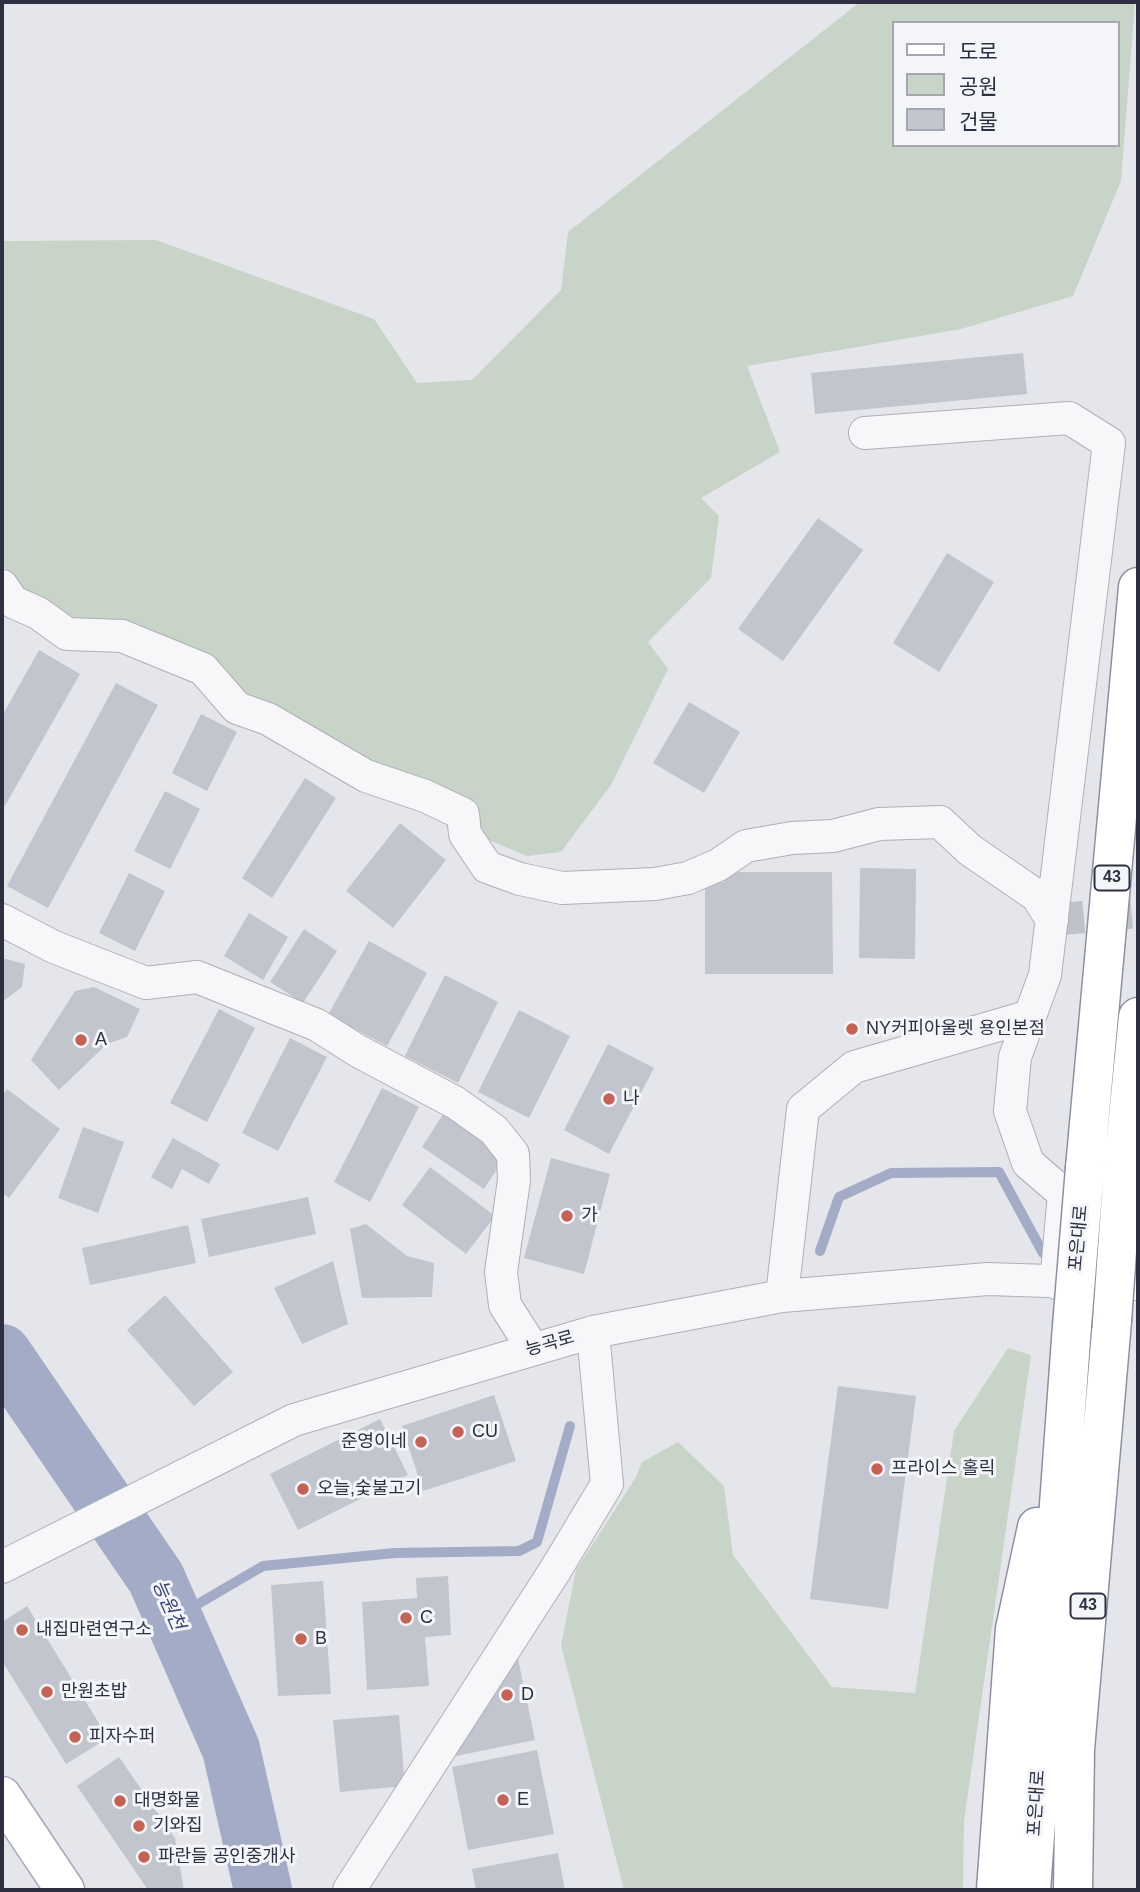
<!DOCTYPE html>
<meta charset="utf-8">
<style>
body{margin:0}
#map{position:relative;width:1140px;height:1892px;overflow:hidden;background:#e5e6eb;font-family:Arial,"Noto Sans KR",sans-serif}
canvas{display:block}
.frame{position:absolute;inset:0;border:4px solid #2e3042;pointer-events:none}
.legend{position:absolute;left:892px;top:21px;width:228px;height:126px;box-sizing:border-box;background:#f4f5f8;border:2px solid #a5a6af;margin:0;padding:9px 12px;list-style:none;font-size:21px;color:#2e3042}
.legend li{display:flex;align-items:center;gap:14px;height:35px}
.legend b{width:35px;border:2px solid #a5a6af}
</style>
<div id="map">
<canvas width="1140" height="1892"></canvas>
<div class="frame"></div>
<ul class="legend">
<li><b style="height:9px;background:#fff"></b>도로</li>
<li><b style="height:19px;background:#c7d4c7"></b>공원</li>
<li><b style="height:19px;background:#c2c4ce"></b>건물</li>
</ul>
</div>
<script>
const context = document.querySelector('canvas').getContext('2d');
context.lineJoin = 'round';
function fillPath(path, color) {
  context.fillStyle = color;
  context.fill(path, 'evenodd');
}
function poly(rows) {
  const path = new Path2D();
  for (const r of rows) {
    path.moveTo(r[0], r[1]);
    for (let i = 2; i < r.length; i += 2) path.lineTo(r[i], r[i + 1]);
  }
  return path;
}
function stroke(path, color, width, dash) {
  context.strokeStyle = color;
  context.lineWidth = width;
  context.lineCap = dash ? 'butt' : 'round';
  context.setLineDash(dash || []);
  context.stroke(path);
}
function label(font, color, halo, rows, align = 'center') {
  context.font = font + ' Arial,"Noto Sans KR",sans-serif';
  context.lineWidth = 6;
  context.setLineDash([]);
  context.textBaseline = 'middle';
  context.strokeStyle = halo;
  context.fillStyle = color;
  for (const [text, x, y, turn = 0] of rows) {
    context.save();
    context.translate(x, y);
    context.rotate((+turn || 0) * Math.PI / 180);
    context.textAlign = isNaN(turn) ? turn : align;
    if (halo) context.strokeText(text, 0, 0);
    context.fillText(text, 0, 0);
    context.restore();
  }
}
fillPath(poly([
 [860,2,1135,2,1121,181,1073,296,961,329,747,366,780,452,701,498,719,516,711,578,648,642,668,669,611,785,561,852,527,856,477,835,379,772,284,717,69,625,16,591,2,562,2,241,156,240,374,319,417,383,472,380,561,290,568,232],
 [893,23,1117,23,1117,145,893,145],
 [1008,1348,1031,1355,964,1821,963,1890,624,1890,561,1645,576,1570,636,1477,642,1462,678,1442,724,1486,733,1555,832,1687,915,1693,954,1431]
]), '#c7d4c7');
stroke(poly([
 [820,1251,839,1197,891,1173,999,1172,1043,1253],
 [174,1618,263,1566,395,1553,519,1551,537,1542,570,1426]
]), '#a3abc7', 10);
stroke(poly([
 [2,1353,156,1578,231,1749,263,1890]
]), '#a3abc7', 58);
fillPath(poly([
 [1023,353,1027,394,815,414,811,373],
 [818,518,863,550,783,661,738,629],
 [947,553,994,582,939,672,893,643],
 [39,650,80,674,2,811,2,716],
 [116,683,158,705,48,908,7,886],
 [689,702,740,732,704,793,653,763],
 [201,714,237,732,207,791,172,773],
 [305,778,336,798,272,898,242,878],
 [165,791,200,809,170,869,134,851],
 [400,823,446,860,393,928,346,891],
 [860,868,916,869,915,959,859,958],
 [724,872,832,872,833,974,705,974,705,882,724,882],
 [129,873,165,891,135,951,99,933],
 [249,913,288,937,263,980,224,956],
 [304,929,337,951,303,1003,270,982],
 [369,941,427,973,387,1046,328,1015],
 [2,958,25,964,22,987,2,1002],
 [445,975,498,1002,458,1083,405,1056],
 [94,987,140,1009,127,1037,107,1044,59,1090,31,1060,75,991],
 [219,1009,255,1028,207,1122,170,1103],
 [519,1010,570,1036,529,1118,478,1092],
 [290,1038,327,1057,278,1151,242,1133],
 [608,1044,654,1068,609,1154,564,1130],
 [382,1088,419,1107,370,1202,334,1182],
 [7,1089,60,1129,9,1198,2,1193,2,1096],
 [447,1108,505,1157,484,1189,422,1147],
 [83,1127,124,1142,98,1213,58,1198],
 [173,1138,220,1164,209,1184,182,1169,172,1189,151,1177],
 [551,1158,610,1174,584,1274,524,1258],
 [430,1167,495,1216,466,1254,402,1205],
 [308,1197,316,1234,209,1257,201,1219],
 [366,1224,407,1256,434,1263,432,1297,362,1298,350,1229],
 [188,1225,196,1263,90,1285,82,1248],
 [333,1261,348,1324,302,1344,274,1288],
 [165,1295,233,1372,194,1406,127,1330],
 [838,1386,916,1396,888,1609,810,1599],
 [494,1395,516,1461,423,1491,402,1426],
 [380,1419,408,1475,298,1530,270,1474],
 [448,1576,451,1635,425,1637,429,1686,367,1690,362,1602,417,1598,416,1578],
 [323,1581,331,1694,278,1696,271,1585],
 [27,1606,108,1738,66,1764,2,1661,2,1622],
 [516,1649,535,1740,451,1757],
 [399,1715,405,1786,340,1792,333,1720],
 [537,1750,554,1834,468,1850,452,1767],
 [119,1757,175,1838,184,1890,148,1890,77,1786],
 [558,1853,565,1890,476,1890,472,1869]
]), '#c2c4ce');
stroke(poly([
 [1052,920,1138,912]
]), '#c0c2c9', 32, [32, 16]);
const minor = poly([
 [865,433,1069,418,1109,443,1045,975,1015,1057,1010,1111,1028,1163,1064,1194,1056,1283],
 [2,586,13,602,38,613,67,634,122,636,203,669,237,708,268,719,366,776,425,796,463,814,465,834,487,867,520,879,562,888,655,884,688,878,718,865,746,846,792,838,833,836,879,824,940,822,970,850,1037,896,1052,920],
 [2,920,54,947,146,983,197,977,317,1025,358,1051,456,1103,494,1130,513,1154,514,1180,501,1272,505,1305,533,1349],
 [782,1296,803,1109,854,1067,1030,1016],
 [2,1567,294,1420,593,1332,782,1296,988,1279,1138,1284],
 [349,1890,556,1569,607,1484,593,1332]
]);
const major = poly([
 [2,1796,65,1890]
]);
const highway = poly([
 [1085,1168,1138,587],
 [1123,1168,1138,1017],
 [996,1890,1015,1629,1037,1527],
 [1031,1890,1072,1326],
 [1073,1890,1075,1749,1112,1321]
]);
stroke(minor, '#aeafb8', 34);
stroke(major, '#a5a7b6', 41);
stroke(highway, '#8d90a1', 41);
stroke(minor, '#f7f7fa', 32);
stroke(major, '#fff', 38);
stroke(highway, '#fff', 38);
const highwayBridge = poly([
 [1112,1321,1123,1168],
 [1072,1326,1085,1168]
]);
stroke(highwayBridge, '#8d90a1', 41, []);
stroke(highwayBridge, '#fff', 38);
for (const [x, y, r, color] of [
 [852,1029,7,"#c36356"],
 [81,1040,7,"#c36356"],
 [609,1099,7,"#c36356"],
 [567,1216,7,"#c36356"],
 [458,1432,7,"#c36356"],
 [421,1442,7,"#c36356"],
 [877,1469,7,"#c36356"],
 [303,1489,7,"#c36356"],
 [406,1618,7,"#c36356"],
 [22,1630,7,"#c36356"],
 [301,1639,7,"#c36356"],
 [47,1692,7,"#c36356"],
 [507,1695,7,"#c36356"],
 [75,1737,7,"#c36356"],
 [503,1800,7,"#c36356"],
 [120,1801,7,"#c36356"],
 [139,1826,7,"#c36356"],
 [144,1857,7,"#c36356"]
]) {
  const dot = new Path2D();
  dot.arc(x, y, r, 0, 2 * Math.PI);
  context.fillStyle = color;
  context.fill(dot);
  stroke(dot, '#f4f5f8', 2.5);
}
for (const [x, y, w] of [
 [1112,878,35],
 [1088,1606,35]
]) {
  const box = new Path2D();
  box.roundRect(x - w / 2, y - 12.5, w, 25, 5);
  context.fillStyle = '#f4f5f8';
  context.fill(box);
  stroke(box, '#2e3042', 2);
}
label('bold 16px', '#2e3042', null, [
 ["43",1112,878],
 ["43",1088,1606]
]);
label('18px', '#2e3042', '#f4f5f8', [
 ["NY커피아울렛 용인본점",866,1029],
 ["A",95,1040],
 ["나",623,1099],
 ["가",581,1216],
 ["CU",472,1432],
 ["준영이네",407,1442,"right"],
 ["프라이스 홀릭",891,1469],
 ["오늘,숯불고기",317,1489],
 ["C",420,1618],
 ["내집마련연구소",36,1630],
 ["B",315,1639],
 ["만원초밥",61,1692],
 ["D",521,1695],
 ["피자수퍼",89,1737],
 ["E",517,1800],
 ["대명화물",134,1801],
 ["기와집",153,1826],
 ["파란들 공인중개사",158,1857]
], 'left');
label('18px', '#2e3042', '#f4f5f8', [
 ["포은대로",1079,1238,-85],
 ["능곡로",550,1344,-16],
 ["포은대로",1037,1803,-86]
]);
label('italic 19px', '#3b4573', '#f4f5f8', [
 ["능원천",168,1605,66]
]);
</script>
